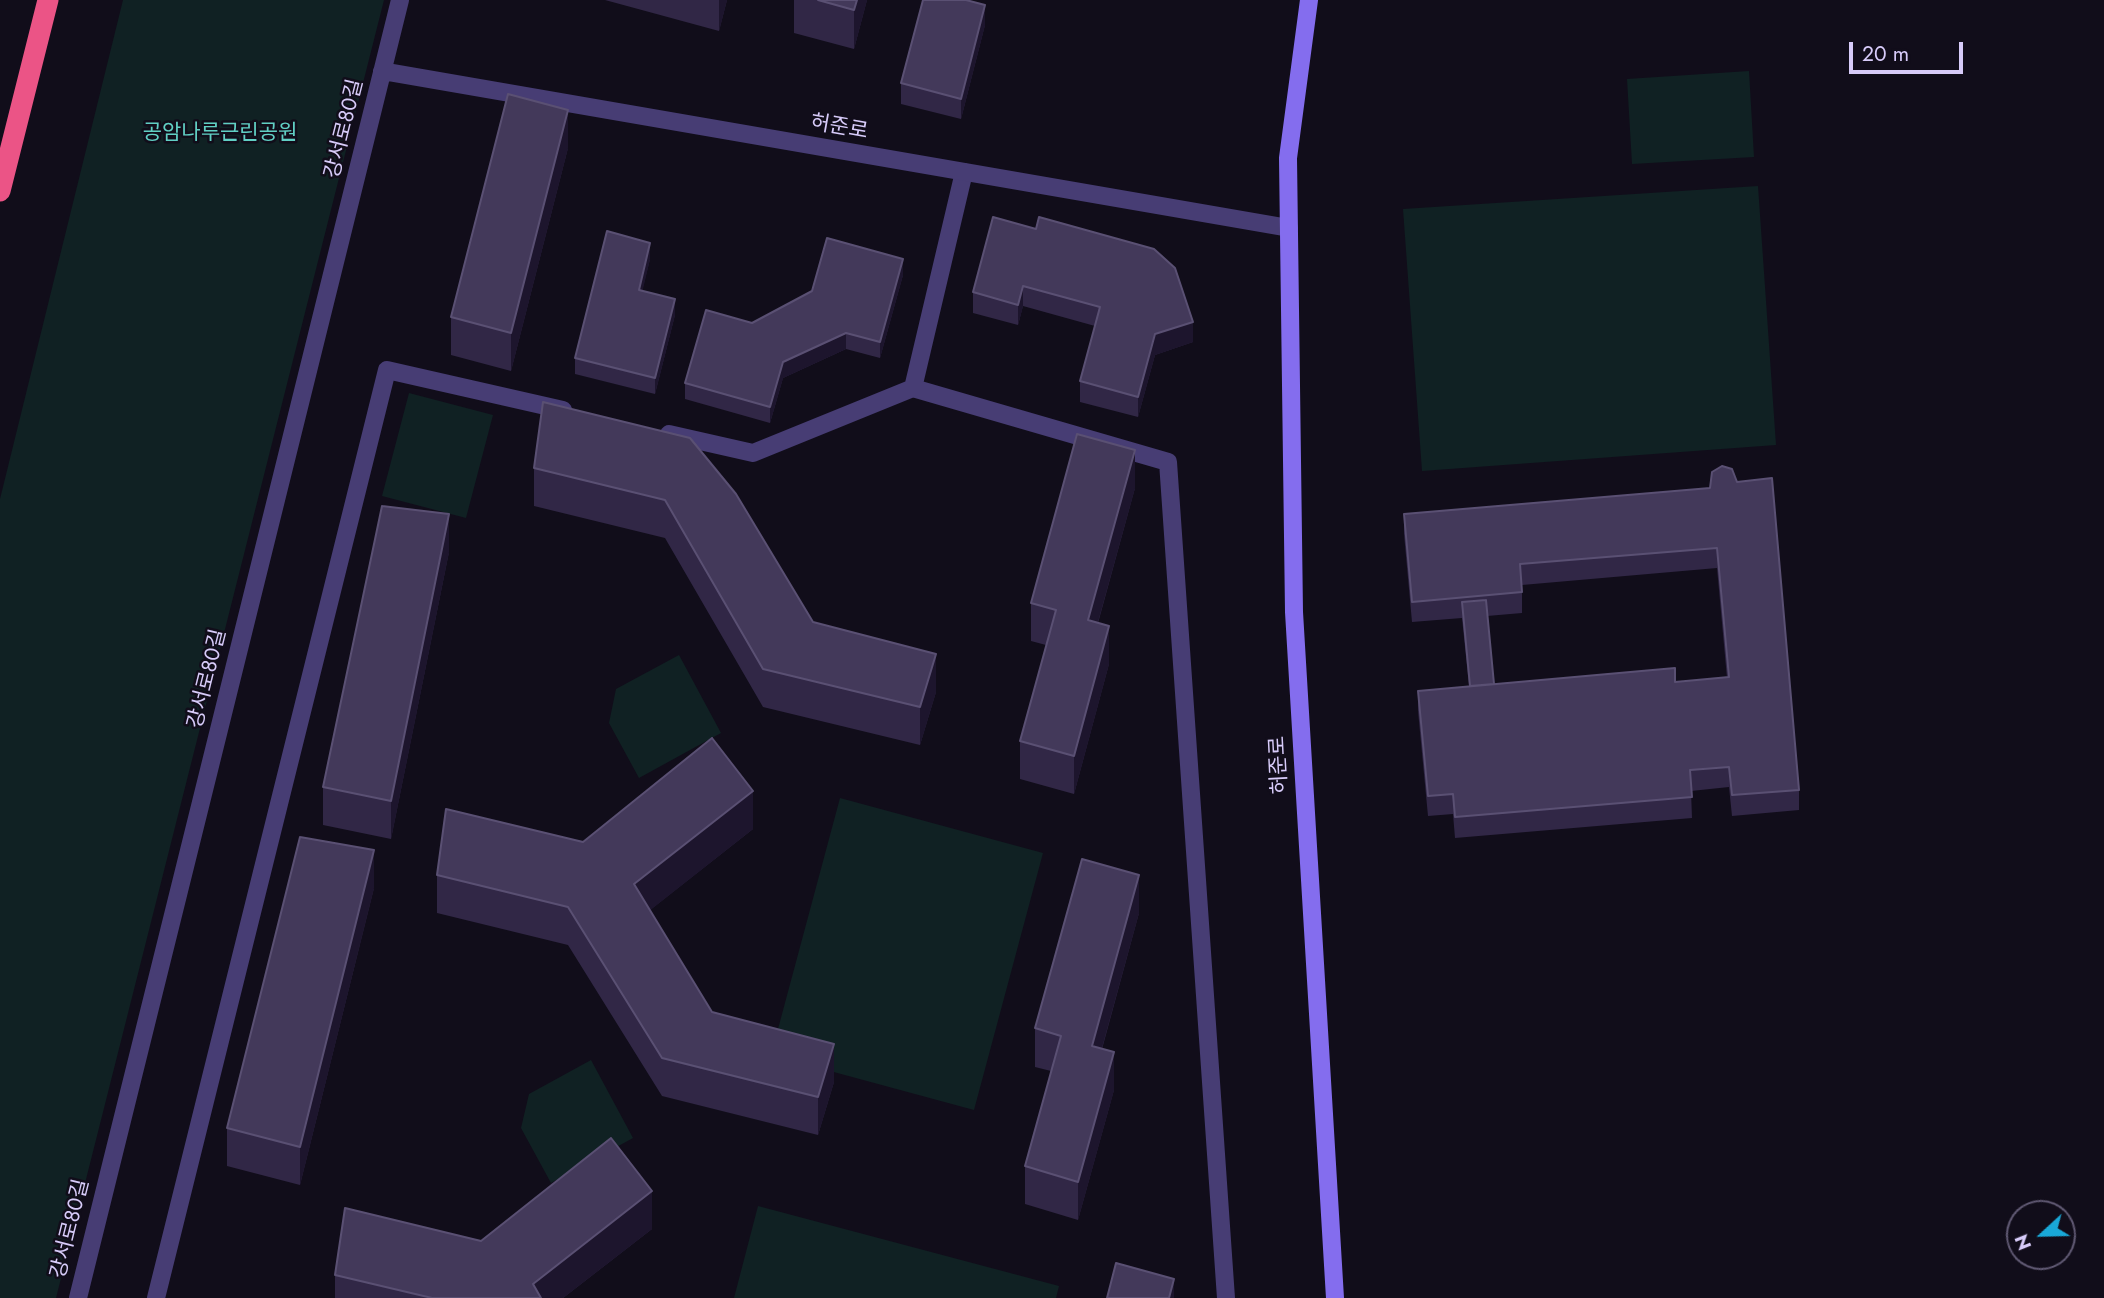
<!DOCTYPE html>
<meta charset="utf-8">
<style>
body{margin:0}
#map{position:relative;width:2104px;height:1298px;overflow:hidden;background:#110d1a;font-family:Jost,sans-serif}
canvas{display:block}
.north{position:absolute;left:2006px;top:1200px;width:70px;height:70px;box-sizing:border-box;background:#110d1a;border:2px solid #605973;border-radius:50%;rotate:248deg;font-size:19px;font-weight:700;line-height:28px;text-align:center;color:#d7cbf9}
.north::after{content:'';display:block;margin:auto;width:24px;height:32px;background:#19a8d8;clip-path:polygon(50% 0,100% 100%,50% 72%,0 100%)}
.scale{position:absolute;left:1849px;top:42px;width:114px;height:32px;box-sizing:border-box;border:4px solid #d7cbf9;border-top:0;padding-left:9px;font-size:21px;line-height:24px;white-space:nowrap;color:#d7cbf9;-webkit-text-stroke:5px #110d1a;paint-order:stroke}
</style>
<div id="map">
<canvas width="2104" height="1298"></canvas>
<div class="north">N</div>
<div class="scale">20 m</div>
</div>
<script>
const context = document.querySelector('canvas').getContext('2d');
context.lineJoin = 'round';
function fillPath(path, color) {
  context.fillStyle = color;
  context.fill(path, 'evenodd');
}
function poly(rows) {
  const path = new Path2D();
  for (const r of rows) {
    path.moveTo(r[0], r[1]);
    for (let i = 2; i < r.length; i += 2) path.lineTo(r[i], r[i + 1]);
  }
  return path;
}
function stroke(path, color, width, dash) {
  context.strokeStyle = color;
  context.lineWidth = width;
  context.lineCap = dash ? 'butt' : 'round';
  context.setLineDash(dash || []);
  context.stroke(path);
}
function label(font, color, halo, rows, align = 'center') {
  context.font = font + ' Jost,"Noto Sans KR",sans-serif';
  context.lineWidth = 5;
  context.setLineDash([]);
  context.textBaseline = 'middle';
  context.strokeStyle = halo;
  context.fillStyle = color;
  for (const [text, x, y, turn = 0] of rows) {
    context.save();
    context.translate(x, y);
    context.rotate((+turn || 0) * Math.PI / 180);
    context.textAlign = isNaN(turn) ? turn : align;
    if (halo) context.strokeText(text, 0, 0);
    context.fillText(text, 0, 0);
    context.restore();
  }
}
fillPath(poly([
 [123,0,384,0,56,1298,0,1298,0,499],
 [1749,71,1754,157,1632,164,1627,79],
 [1758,186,1776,445,1422,471,1403,209],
 [409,393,493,415,466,518,382,496],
 [679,655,721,733,639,778,609,723,616,689],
 [840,798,1043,853,974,1110,771,1055],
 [591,1060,633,1138,551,1183,521,1128,529,1094],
 [758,1206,1059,1286,1056,1298,734,1298]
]), '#102123');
stroke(poly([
 [913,388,964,172],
 [669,434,753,453,913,388,1168,462,1226,1298],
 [156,1298,387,370,563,410]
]), '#473d74', 18);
stroke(poly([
 [382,71,1289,228],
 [78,1298,400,0]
]), '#473d74', 18);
stroke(poly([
 [1309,0,1288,158,1294,612,1335,1298]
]), '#846dee', 18);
stroke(poly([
 [0,191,48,0]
]), '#eb5486', 21);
fillPath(poly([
 [605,0,727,0,719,31],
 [794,0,867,0,854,49,794,33],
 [985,25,961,119,901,104,901,83],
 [568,148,511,371,451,355,451,317],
 [993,217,1193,342,1155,355,1138,417,1080,402,1080,381,1095,326,1023,306,1018,325,973,313,973,292],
 [650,259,642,291,675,315,655,394,575,374,575,358],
 [903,275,880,358,846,349,783,378,770,423,685,399,685,383,752,323],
 [690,438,813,622,936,692,920,745,763,707,665,538,534,506,534,468],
 [1135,488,1098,623,1109,664,1074,794,1020,779,1020,741,1046,645,1031,641,1031,603],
 [1710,488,1799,790,1799,810,1732,816,1729,787,1691,791,1692,818,1455,838,1453,814,1428,816,1418,711,1418,691,1469,686,1462,618,1412,622,1404,534,1404,514],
 [1717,568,1727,678,1675,682,1494,684,1487,616,1522,613,1522,585],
 [449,552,391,839,323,825,323,787],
 [753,829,650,910,712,1012,834,1082,818,1135,662,1096,568,945,437,913,437,875,583,842],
 [374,888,300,1185,227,1166,227,1128],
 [1139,913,1102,1049,1114,1090,1078,1220,1025,1204,1025,1166,1051,1071,1035,1067,1035,1028],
 [652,1229,563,1298,335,1298,335,1275,481,1241]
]), '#312746');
fillPath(poly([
 [719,0,727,0,719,31],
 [857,0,867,0,854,49,854,10],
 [985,5,985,25,961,119,961,99],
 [568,110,568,148,511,371,511,333],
 [650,243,650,259,639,306,639,290],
 [903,259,903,275,880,358,880,342],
 [1023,286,1023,306,1018,325,1018,305],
 [675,299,675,315,655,394,655,378],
 [1193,322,1193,342,1155,355,1138,417,1138,397,1155,334],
 [846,333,846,349,783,378,770,423,770,407,783,362],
 [1135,450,1135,488,1088,658,1088,620],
 [449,514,449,552,391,839,391,801],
 [1109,626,1109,664,1074,794,1074,756],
 [936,654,936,692,920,745,920,707],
 [753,791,753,829,634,923,634,884],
 [374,850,374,888,300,1185,300,1147],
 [1139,875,1139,913,1092,1084,1092,1046],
 [834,1044,834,1082,818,1135,818,1097],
 [1114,1052,1114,1090,1078,1220,1078,1182],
 [652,1191,652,1229,563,1298,533,1298,533,1284],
 [1174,1279,1174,1298,1169,1298]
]), '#1d152d');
const building = poly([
 [818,0,857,0,854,10,818,0],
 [923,0,966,0,985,5,961,99,901,83,923,0],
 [508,94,568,110,511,333,451,317,508,94],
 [993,217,1036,229,1039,217,1154,249,1175,268,1193,322,1155,334,1138,397,1080,381,1100,307,1023,286,1018,305,973,292,993,217],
 [607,231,650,243,639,290,675,299,655,378,575,358,607,231],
 [827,238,903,259,880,342,846,333,783,362,770,407,685,383,706,310,752,323,812,291,827,238],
 [543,402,690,438,736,494,813,622,936,654,920,707,763,669,665,500,534,468,543,402],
 [1077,434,1135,450,1088,620,1109,626,1074,756,1020,741,1056,610,1031,603,1077,434],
 [1722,466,1732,469,1737,482,1772,478,1799,790,1732,795,1729,767,1690,770,1692,797,1455,817,1453,794,1428,796,1418,691,1675,668,1675,682,1729,677,1717,548,1520,564,1522,592,1412,602,1404,514,1710,488,1712,472,1722,466],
 [382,506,449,514,391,801,323,787,382,506],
 [1486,600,1494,684,1470,686,1462,602,1486,600],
 [712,738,753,791,634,884,712,1012,834,1044,818,1097,662,1058,568,907,437,875,446,809,583,842,712,738],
 [300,837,374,850,300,1147,227,1128,300,837],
 [1082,859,1139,875,1092,1046,1114,1052,1078,1182,1025,1166,1061,1036,1035,1028,1082,859],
 [611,1138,652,1191,533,1284,541,1298,432,1298,335,1275,345,1208,481,1241,611,1138],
 [1116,1263,1174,1279,1169,1298,1107,1298,1116,1263]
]);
fillPath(building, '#43395a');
stroke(building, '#5a5073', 2);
label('21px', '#d7cbf9', '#110d1a', [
 ["허준로",839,128,10],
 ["강서로80길",345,129,-76],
 ["강서로80길",208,679,-76],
 ["허준로",1280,765,-93],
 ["강서로80길",71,1229,-76]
]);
label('21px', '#61cfc4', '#110d1a', [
 ["공암나루근린공원",220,134]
]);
</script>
